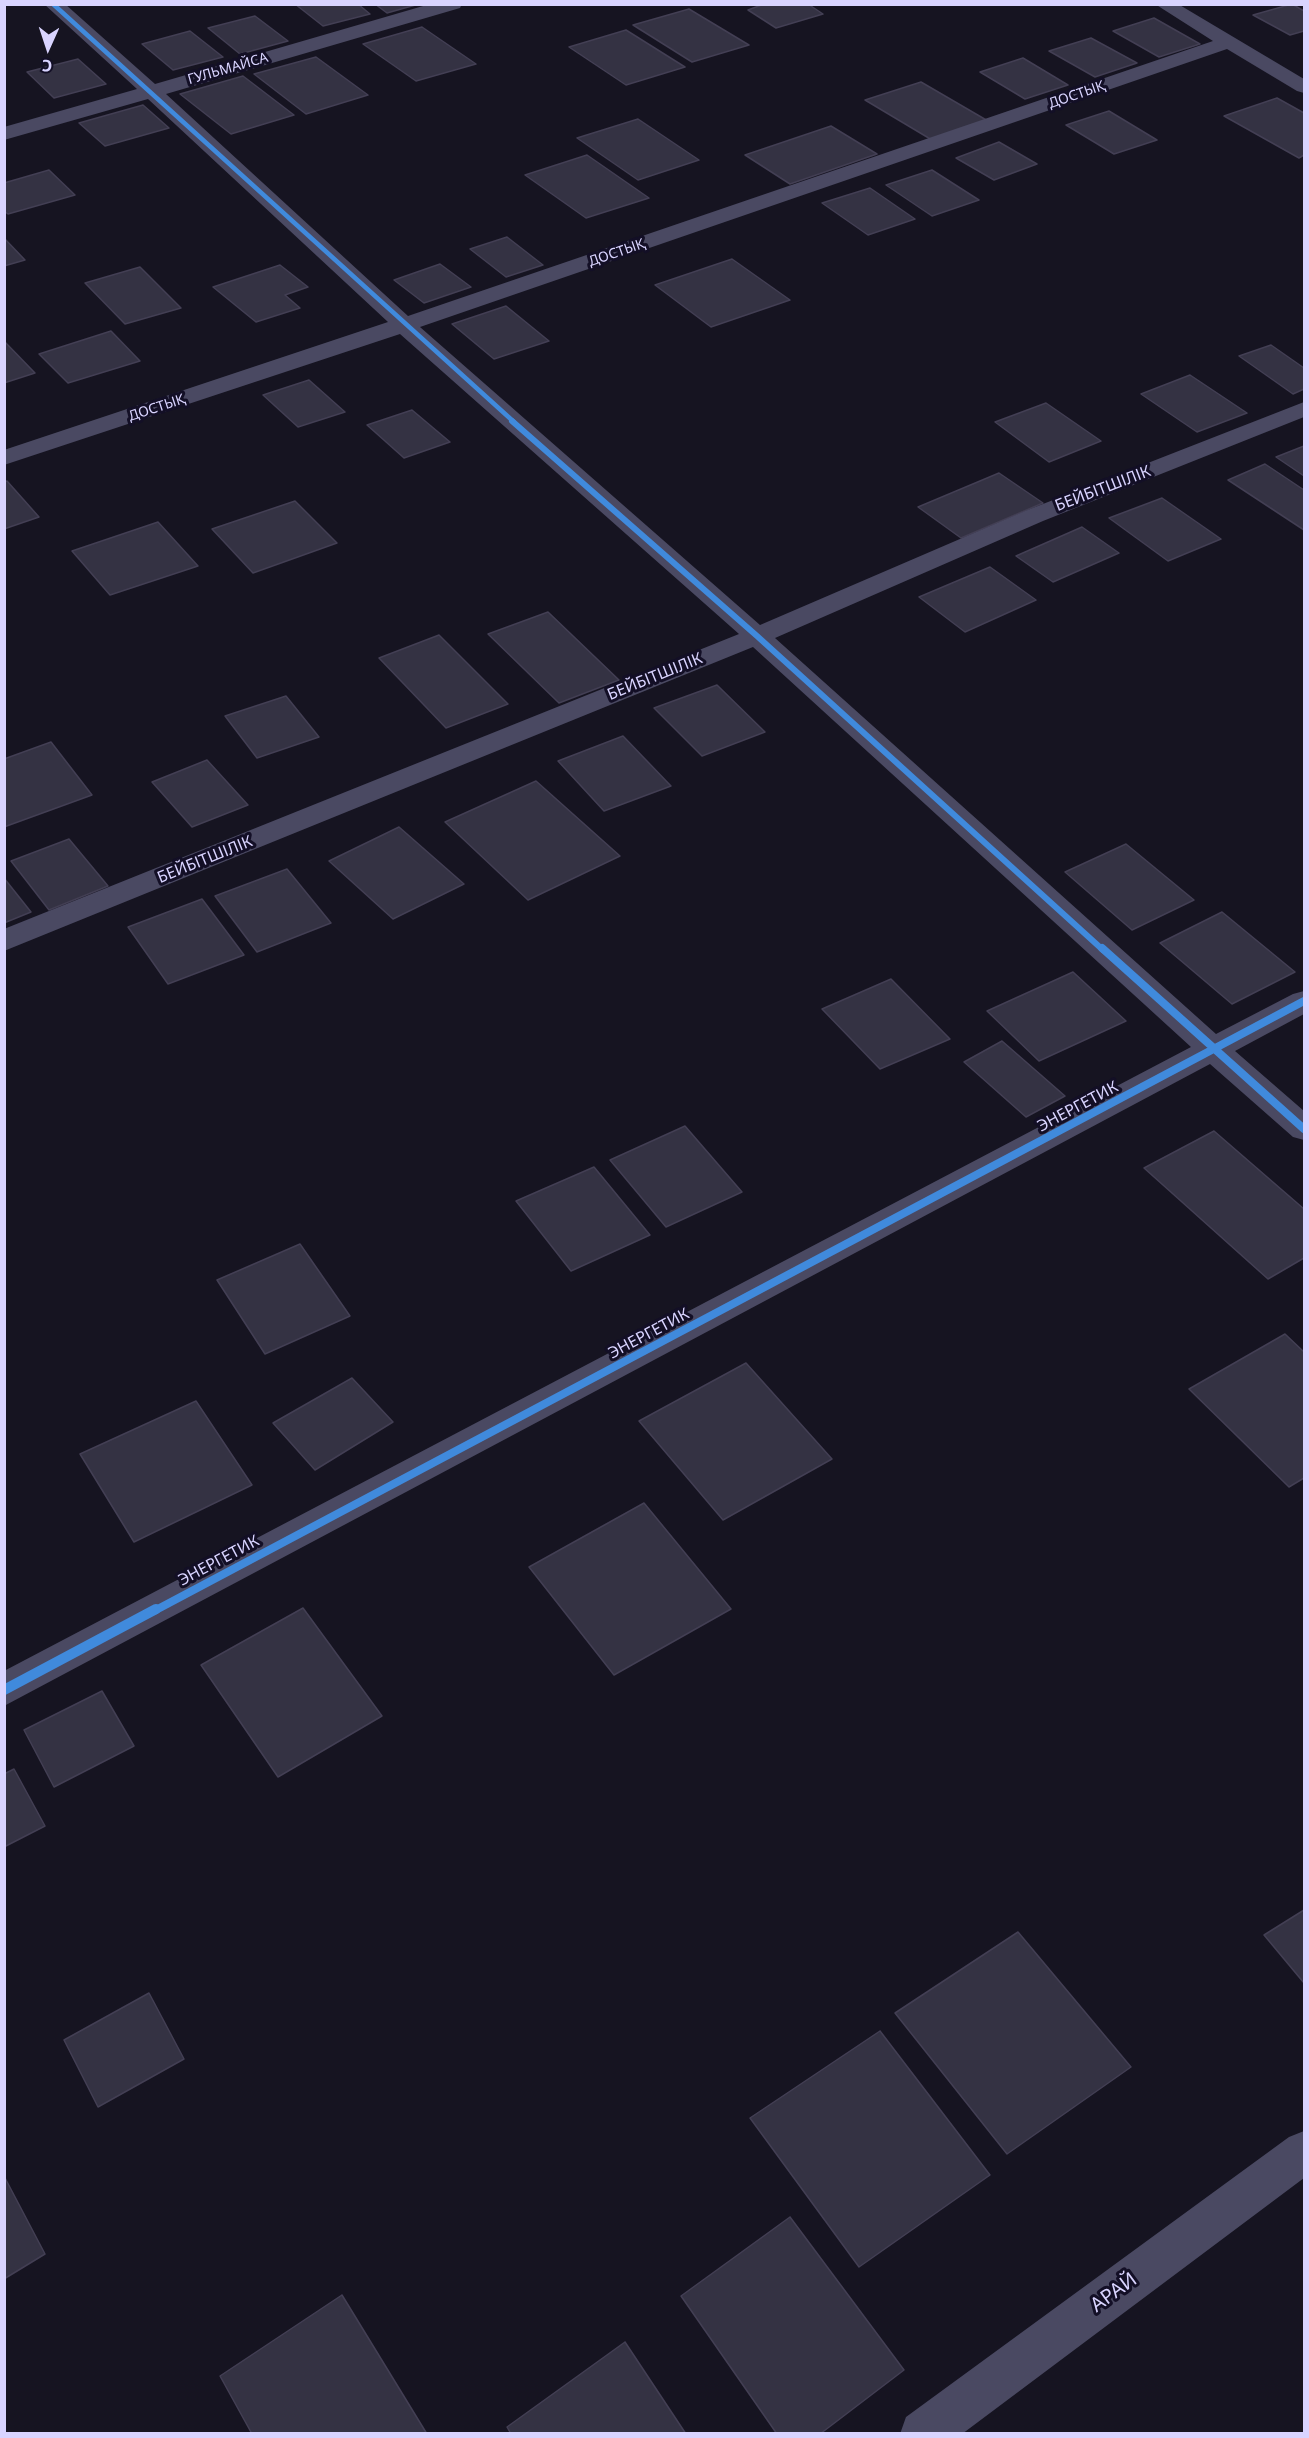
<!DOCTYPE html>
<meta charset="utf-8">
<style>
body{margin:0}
#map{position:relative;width:1309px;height:2438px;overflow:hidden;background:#161421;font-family:"Noto Sans",sans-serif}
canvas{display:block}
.frame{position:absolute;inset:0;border:6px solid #d9d4ff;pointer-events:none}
.north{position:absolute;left:18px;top:18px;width:60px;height:60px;-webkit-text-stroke:4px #130f26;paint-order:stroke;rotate:183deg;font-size:16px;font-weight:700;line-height:24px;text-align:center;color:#d9d4ff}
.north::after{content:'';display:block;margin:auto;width:21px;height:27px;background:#d9d4ff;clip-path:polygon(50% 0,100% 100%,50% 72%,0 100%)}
</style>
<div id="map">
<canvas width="1309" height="2438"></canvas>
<div class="frame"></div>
<div class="north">С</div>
</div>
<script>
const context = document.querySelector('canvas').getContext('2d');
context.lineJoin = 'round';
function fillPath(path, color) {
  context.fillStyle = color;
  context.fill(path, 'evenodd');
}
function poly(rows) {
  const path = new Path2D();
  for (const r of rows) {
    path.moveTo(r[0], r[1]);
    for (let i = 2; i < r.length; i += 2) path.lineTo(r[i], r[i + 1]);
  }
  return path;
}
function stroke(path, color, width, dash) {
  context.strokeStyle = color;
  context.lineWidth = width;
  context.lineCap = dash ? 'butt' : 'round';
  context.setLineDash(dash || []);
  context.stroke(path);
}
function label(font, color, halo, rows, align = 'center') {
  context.font = font + ' "Noto Sans",sans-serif';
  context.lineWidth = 6;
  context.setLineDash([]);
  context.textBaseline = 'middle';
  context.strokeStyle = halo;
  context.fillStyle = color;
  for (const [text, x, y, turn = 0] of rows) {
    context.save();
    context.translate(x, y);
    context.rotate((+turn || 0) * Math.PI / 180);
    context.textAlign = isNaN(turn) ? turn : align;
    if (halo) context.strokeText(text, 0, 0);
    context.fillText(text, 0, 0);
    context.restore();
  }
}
const building = poly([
 [295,4,358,4,370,14,323,26,295,4],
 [375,4,419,4,387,13,375,4],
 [764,4,808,4,823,14,776,28,748,10,764,4],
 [1292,4,1304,11,1304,31,1290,35,1253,15,1292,4],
 [689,9,749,45,692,62,633,25,689,9],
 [255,16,288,41,240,54,208,28,255,16],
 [1154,18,1200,44,1159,57,1113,31,1154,18],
 [422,27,476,64,416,81,363,44,422,27],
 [626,30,685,67,626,85,569,47,626,30],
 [190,31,223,57,173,70,142,44,190,31],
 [1091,38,1137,63,1095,77,1049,51,1091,38],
 [316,57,368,95,306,114,254,74,316,57],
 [1023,58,1068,85,1025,99,980,72,1023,58],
 [78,59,106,84,54,98,27,72,78,59],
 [243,76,294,115,231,134,180,94,243,76],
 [921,82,988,121,932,140,865,100,921,82],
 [1277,98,1304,113,1304,155,1299,158,1224,116,1277,98],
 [143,105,169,128,105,146,79,123,143,105],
 [1109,111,1157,140,1114,154,1066,125,1109,111],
 [638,119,699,160,638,180,577,138,638,119],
 [831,126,877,154,790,184,745,155,831,126],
 [999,142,1037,164,994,180,956,158,999,142],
 [587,155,649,198,586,218,525,175,587,155],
 [49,170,75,195,8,214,4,211,4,183,49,170],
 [932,170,979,200,932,216,886,185,932,170],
 [870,188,915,219,868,235,822,203,870,188],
 [507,237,543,265,506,277,470,249,507,237],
 [4,238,25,260,4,266,4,238],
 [732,259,790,300,711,327,655,285,732,259],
 [440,264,471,287,424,303,394,280,440,264],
 [280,265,308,287,285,295,300,308,256,322,213,287,280,265],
 [140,267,181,308,125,324,85,283,140,267],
 [506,306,549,341,494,359,452,324,506,306],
 [111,331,140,361,68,383,39,354,111,331],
 [4,341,35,373,4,383,4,341],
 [1271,345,1304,368,1304,389,1293,394,1239,356,1271,345],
 [1190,375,1247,413,1197,432,1141,394,1190,375],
 [309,380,345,412,298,427,263,395,309,380],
 [1046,403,1101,441,1049,462,995,422,1046,403],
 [412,410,450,442,404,458,367,425,412,410],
 [1304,446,1304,476,1276,457,1304,446],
 [1265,464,1304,490,1304,530,1228,480,1265,464],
 [999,473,1043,503,961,538,918,507,999,473],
 [7,481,39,517,4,529,4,482,7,481],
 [1162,498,1221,539,1168,561,1109,518,1162,498],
 [295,501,337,543,253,573,212,529,295,501],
 [158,522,198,566,110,595,72,551,158,522],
 [1082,527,1119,553,1053,582,1016,556,1082,527],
 [990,567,1036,600,965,632,919,597,990,567],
 [548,612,619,680,559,703,488,634,548,612],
 [439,635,508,704,446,728,379,658,439,635],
 [717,685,765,732,702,756,654,708,717,685],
 [286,696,319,737,257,758,225,716,286,696],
 [623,736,671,786,604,811,558,761,623,736],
 [51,742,92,795,4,827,4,759,51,742],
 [207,760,248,805,192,827,152,782,207,760],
 [536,781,620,856,528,900,445,822,536,781],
 [399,827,464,884,393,919,329,861,399,827],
 [69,839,108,886,49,910,11,861,69,839],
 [1126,844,1194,900,1132,930,1065,872,1126,844],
 [287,869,331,923,257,952,215,896,287,869],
 [4,878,31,912,4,923,4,878],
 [202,899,244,955,168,984,128,927,202,899],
 [1222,912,1295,972,1232,1004,1160,943,1222,912],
 [1073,972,1126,1021,1039,1061,987,1011,1073,972],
 [891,979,950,1039,880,1069,822,1009,891,979],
 [1002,1041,1065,1096,1026,1117,964,1062,1002,1041],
 [685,1126,742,1192,666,1227,610,1160,685,1126],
 [1214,1131,1304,1209,1304,1258,1268,1279,1144,1168,1214,1131],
 [594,1167,650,1235,571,1271,516,1201,594,1167],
 [300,1244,350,1316,265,1354,217,1280,300,1244],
 [1285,1334,1304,1352,1304,1478,1289,1487,1189,1389,1285,1334],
 [746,1363,832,1459,723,1520,639,1421,746,1363],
 [352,1378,393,1422,315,1470,273,1423,352,1378],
 [196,1401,252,1485,134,1542,80,1454,196,1401],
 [644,1503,731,1609,614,1675,529,1567,644,1503],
 [303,1608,382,1716,278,1777,201,1665,303,1608],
 [102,1691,134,1746,54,1787,24,1730,102,1691],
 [14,1769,45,1826,4,1847,4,1774,14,1769],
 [1304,1910,1304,1983,1264,1935,1304,1910],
 [1018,1932,1131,2067,1007,2154,895,2013,1018,1932],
 [149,1993,184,2059,98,2107,64,2040,149,1993],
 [880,2031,990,2175,859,2267,750,2118,880,2031],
 [4,2176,45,2254,4,2279,4,2176],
 [790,2217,904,2370,820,2434,777,2434,681,2296,790,2217],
 [342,2295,427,2434,252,2434,220,2376,342,2295],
 [625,2342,686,2434,511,2434,507,2427,625,2342]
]);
fillPath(building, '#343243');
stroke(building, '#433f54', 1.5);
fillPath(poly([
 [44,4,65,4,155,84,430,4,462,4,460,8,166,94,408,316,1213,41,1155,4,1178,4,1304,79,1304,93,1297,91,1227,49,420,327,760,625,1025,511,1304,402,1304,417,1043,521,775,638,1216,1034,1293,994,1304,991,1304,1014,1235,1051,1304,1111,1304,1140,1293,1137,1210,1064,4,1706,4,1671,1191,1047,753,647,4,951,4,929,739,634,400,334,4,465,4,450,388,322,148,99,4,140,4,127,137,89,44,4],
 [1304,2131,1304,2178,962,2434,900,2434,906,2417,1289,2137,1304,2131]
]), '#4a4962');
stroke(poly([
 [53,4,514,422]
]), '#408adc', 4.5);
stroke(poly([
 [512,421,757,636,1103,950]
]), '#408adc', 6);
stroke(poly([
 [1102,948,1304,1129],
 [154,1611,1304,1001]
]), '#408adc', 8);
stroke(poly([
 [4,1690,156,1609]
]), '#408adc', 10);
label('14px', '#d9d4ff', '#130f26', [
 ["ГУЛЬМАЙСА",228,69,-16],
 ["ДОСТЫҚ",1077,95,-19],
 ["ДОСТЫҚ",617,253,-19],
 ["ДОСТЫҚ",157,408,-18]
]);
label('16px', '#d9d4ff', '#130f26', [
 ["БЕЙБІТШІЛІК",1103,489,-21],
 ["БЕЙБІТШІЛІК",655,677,-22],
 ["БЕЙБІТШІЛІК",205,860,-22],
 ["ЭНЕРГЕТИК",1078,1107,-28],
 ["ЭНЕРГЕТИК",649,1334,-28],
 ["ЭНЕРГЕТИК",219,1561,-28]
]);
label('20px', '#d9d4ff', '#130f26', [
 ["АРАЙ",1114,2293,-36]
]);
</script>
